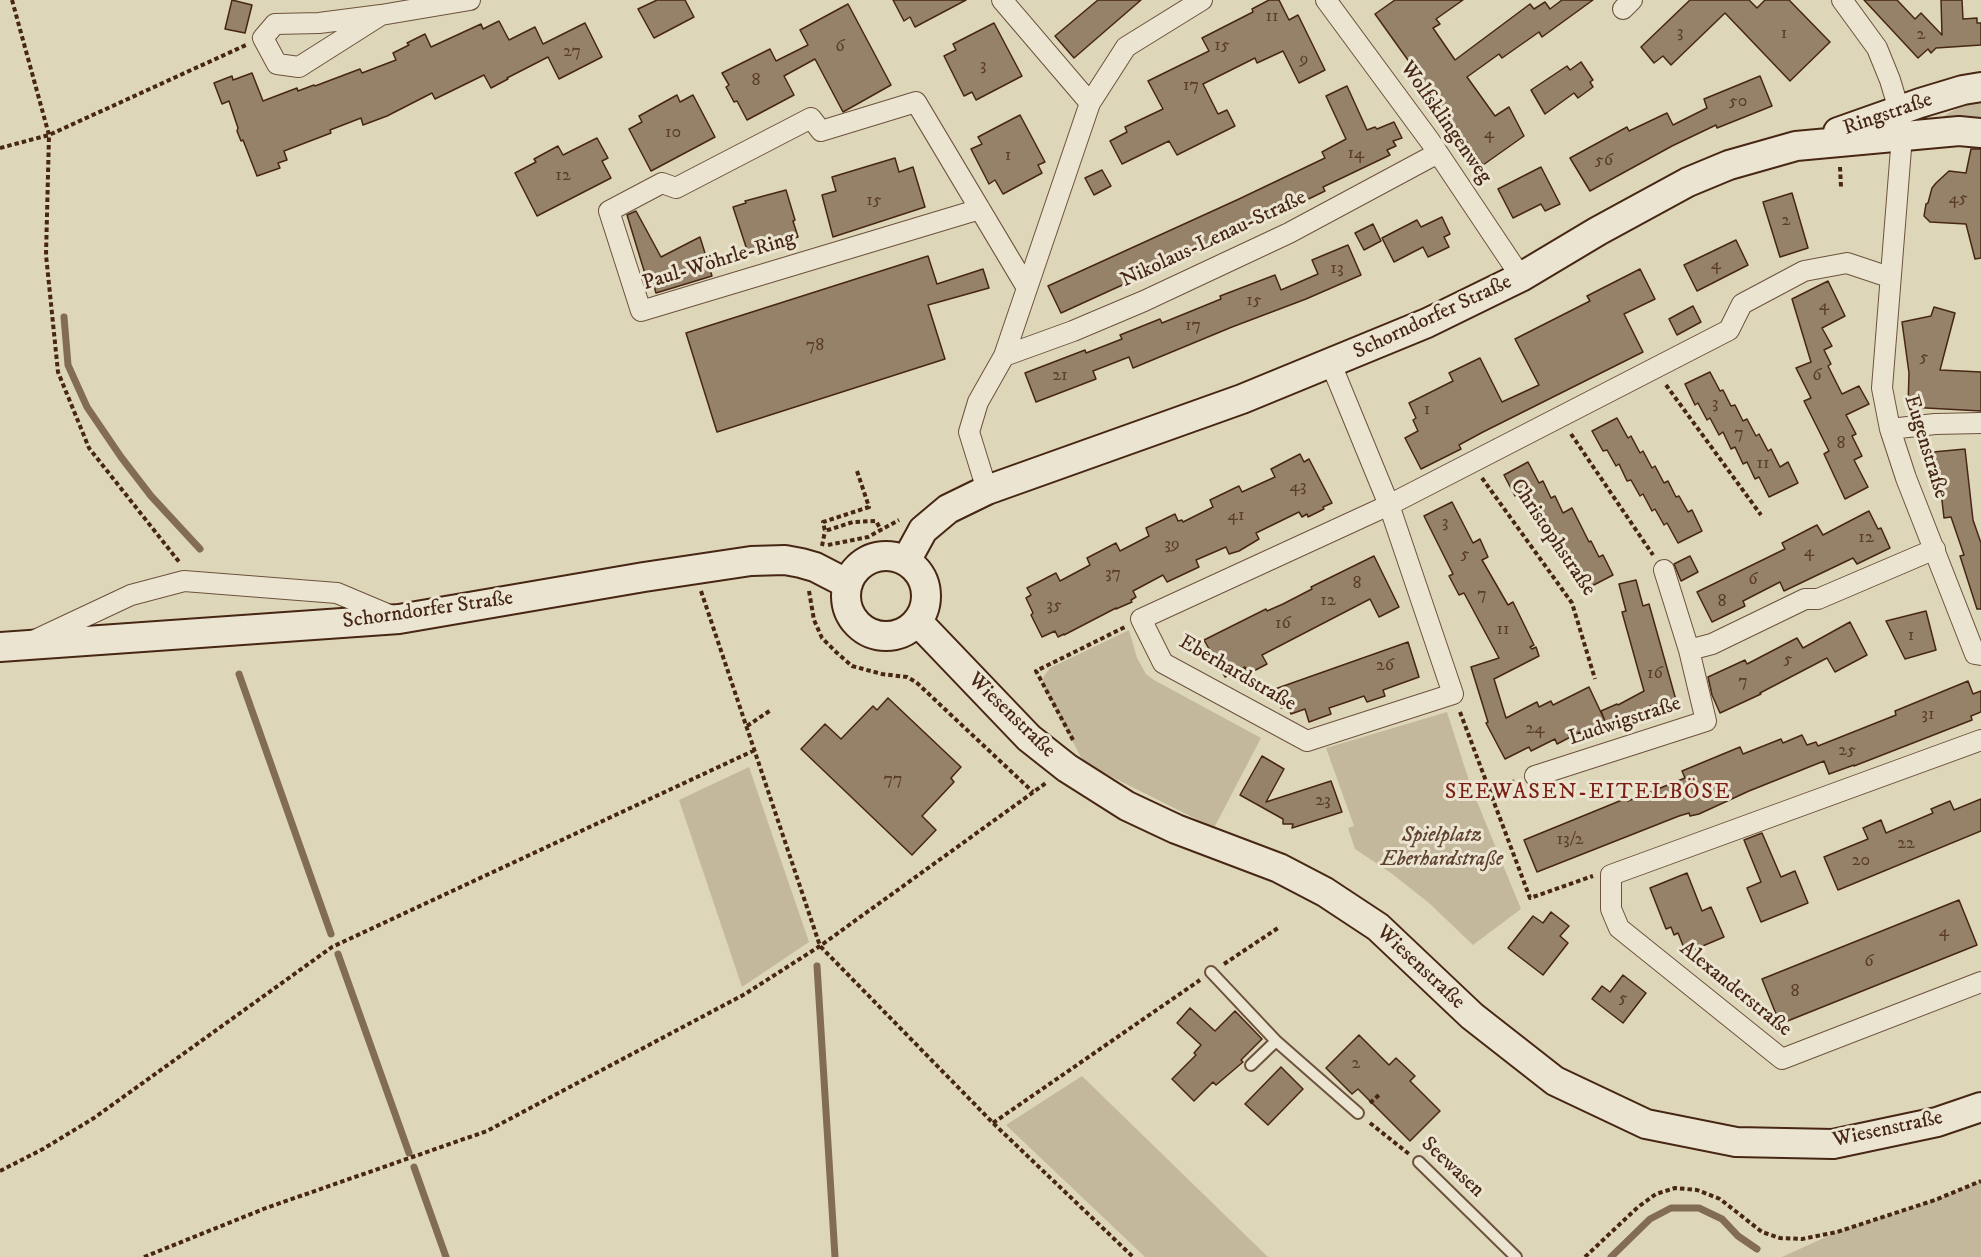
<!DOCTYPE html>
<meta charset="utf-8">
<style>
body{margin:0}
canvas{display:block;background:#ded6b8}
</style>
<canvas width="1981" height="1257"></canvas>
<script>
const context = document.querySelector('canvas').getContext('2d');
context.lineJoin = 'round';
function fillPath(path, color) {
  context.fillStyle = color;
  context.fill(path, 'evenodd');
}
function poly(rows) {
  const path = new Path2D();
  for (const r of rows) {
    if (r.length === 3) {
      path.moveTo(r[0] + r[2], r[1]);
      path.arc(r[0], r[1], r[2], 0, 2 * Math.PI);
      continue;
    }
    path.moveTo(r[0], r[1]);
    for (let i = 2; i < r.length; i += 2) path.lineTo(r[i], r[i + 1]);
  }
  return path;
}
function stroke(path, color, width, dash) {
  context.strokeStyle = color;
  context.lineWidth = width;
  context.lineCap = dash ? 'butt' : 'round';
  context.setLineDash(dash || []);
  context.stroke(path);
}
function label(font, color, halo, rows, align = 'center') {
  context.font = font + ' "IM FELL DW Pica",serif';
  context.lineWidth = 6;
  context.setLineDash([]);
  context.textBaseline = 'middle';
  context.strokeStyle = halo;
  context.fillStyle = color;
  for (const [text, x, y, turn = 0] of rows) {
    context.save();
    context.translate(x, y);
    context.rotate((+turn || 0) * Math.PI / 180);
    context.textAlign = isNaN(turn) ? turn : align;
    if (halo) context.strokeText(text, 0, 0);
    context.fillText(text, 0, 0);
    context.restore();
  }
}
fillPath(poly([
 [1981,99,1981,128,1944,121,1944,116,1952,111],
 [1129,630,1137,658,1146,674,1154,680,1261,738,1214,828,1084,763,1042,683,1044,676,1050,668],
 [1447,712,1471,787,1521,909,1473,945,1429,903,1391,873,1355,849,1348,828,1354,826,1326,748],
 [749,767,809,942,742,987,679,800],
 [1082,1076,1268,1257,1145,1257,1006,1125],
 [1981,1181,1981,1257,1782,1257,1837,1232,1935,1200]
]), '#c4b89c');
stroke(poly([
 [64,317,68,365,87,407,121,457,151,496,200,549],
 [239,674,331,934],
 [338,954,409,1153],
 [817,966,835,1257],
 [414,1167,446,1257],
 [1611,1257,1650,1219,1671,1208,1699,1208,1722,1219,1738,1236,1757,1249]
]), '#836c55', 7);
const building = poly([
 [232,0,252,5,245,33,225,29,232,0],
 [657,0,685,0,694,17,654,38,638,9,657,0],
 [893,0,966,0,915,27,910,17,904,21,893,0],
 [1098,0,1141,0,1074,58,1055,36,1098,0],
 [1269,0,1279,0,1289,20,1298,15,1325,70,1299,83,1283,51,1257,63,1255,58,1203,84,1218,114,1227,110,1235,126,1177,155,1169,141,1122,164,1110,141,1127,132,1125,127,1163,109,1148,81,1209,51,1202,38,1253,12,1252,9,1269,0],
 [1395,0,1463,0,1436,19,1440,24,1433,28,1455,60,1530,4,1534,9,1545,2,1550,9,1562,0,1593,0,1542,37,1539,32,1502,58,1499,54,1467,77,1495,116,1509,107,1524,136,1483,165,1375,14,1395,0],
 [1690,0,1749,0,1757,8,1765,0,1789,0,1830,42,1790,81,1725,13,1671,65,1663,56,1654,63,1641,47,1690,0],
 [1864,0,1897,0,1915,19,1921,13,1942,35,1941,0,1962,0,1963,19,1977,18,1977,23,1981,23,1981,45,1936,48,1931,53,1928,49,1918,58,1864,0],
 [848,4,891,85,843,112,815,59,784,76,794,95,747,120,737,101,734,102,726,87,729,85,722,73,770,49,776,61,808,45,800,30,848,4],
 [499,21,509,40,535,27,543,44,585,23,602,57,559,79,548,57,507,78,508,79,491,88,484,75,435,99,432,93,387,116,363,125,361,118,330,130,331,133,284,151,287,160,278,163,280,168,257,176,243,140,241,141,237,131,238,128,229,101,222,104,214,83,232,76,233,80,252,73,263,101,297,88,298,91,314,85,315,86,360,69,362,73,396,60,393,53,409,45,407,43,425,34,431,47,481,24,483,29,499,21],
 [994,23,1022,76,976,100,972,92,964,96,944,56,956,50,953,44,994,23],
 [1581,62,1593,80,1590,82,1593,87,1578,98,1574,93,1545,114,1531,90,1567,66,1570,70,1581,62],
 [1760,76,1772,106,1717,128,1716,125,1672,146,1590,191,1570,158,1627,127,1629,131,1667,113,1673,125,1707,108,1704,99,1760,76],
 [1347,86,1367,130,1375,127,1377,129,1394,122,1402,138,1393,141,1396,146,1387,150,1390,155,1323,187,1325,191,1290,208,1289,205,1178,261,1177,260,1061,313,1048,286,1239,199,1325,158,1322,152,1346,139,1326,96,1347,86],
 [677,95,680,102,693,95,715,137,651,171,629,129,642,122,639,116,677,95],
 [1020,115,1045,162,1038,165,1042,173,1003,194,995,180,989,184,971,149,982,144,978,137,1020,115],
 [597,138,608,158,602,161,611,178,537,216,515,173,536,162,534,159,558,146,563,155,597,138],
 [1971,149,1981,149,1981,258,1975,259,1966,224,1930,222,1924,216,1926,204,1928,203,1932,188,1936,183,1949,171,1966,173,1971,149],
 [895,158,899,172,913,167,925,207,833,237,822,195,836,191,832,177,895,158],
 [1541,167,1560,204,1545,211,1541,204,1513,218,1498,189,1541,167],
 [1102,170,1111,186,1094,195,1085,178,1102,170],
 [786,190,795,220,793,221,798,237,748,253,733,207,746,203,745,201,786,190],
 [1792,193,1808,248,1780,257,1763,202,1792,193],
 [636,211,661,257,700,237,712,276,656,293,651,276,646,277,627,215,636,211],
 [1442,217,1450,234,1444,237,1449,247,1428,257,1423,247,1394,262,1382,238,1417,220,1421,227,1442,217],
 [1373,224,1381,241,1364,250,1355,233,1373,224],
 [1736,240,1748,265,1697,291,1684,265,1736,240],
 [1348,245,1361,275,1306,299,1232,327,1133,368,1129,357,1093,371,1096,379,1036,402,1025,373,1085,350,1086,353,1122,339,1120,335,1160,319,1162,323,1221,299,1220,296,1275,275,1281,290,1318,274,1312,260,1348,245],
 [928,256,937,284,983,269,989,288,928,305,945,359,717,432,686,333,928,256],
 [1640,269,1655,299,1624,314,1643,352,1483,432,1459,445,1461,449,1421,469,1405,438,1418,431,1413,420,1416,418,1409,403,1453,381,1449,373,1480,358,1502,402,1539,385,1515,339,1590,301,1587,296,1640,269],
 [1828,281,1845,316,1822,328,1832,346,1824,350,1831,364,1828,366,1842,394,1859,386,1869,404,1846,415,1856,434,1852,436,1862,456,1854,460,1868,487,1845,499,1824,454,1829,451,1804,401,1811,398,1796,368,1811,362,1792,299,1828,281],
 [1693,306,1701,322,1677,335,1669,319,1693,306],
 [1934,307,1955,313,1940,370,1981,372,1981,411,1908,407,1909,373,1902,322,1931,316,1934,307],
 [1710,372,1720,391,1723,390,1731,406,1735,405,1743,421,1747,419,1756,436,1759,434,1768,451,1771,449,1780,467,1788,462,1798,483,1769,497,1759,477,1755,479,1747,462,1743,464,1735,447,1731,449,1723,432,1719,435,1710,418,1707,420,1698,403,1695,405,1685,384,1710,372],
 [1617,418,1628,438,1631,436,1640,453,1643,451,1652,468,1655,466,1664,483,1668,481,1676,497,1679,496,1688,512,1692,510,1702,531,1678,543,1667,523,1664,525,1655,509,1652,511,1643,494,1640,496,1631,480,1627,481,1619,464,1616,466,1607,450,1603,451,1592,431,1617,418],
 [1965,449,1973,520,1981,543,1981,609,1977,609,1960,556,1964,555,1951,517,1944,518,1941,492,1937,492,1933,452,1965,449],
 [1300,454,1304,462,1309,459,1332,503,1323,507,1324,509,1308,517,1307,514,1302,517,1299,512,1256,533,1259,539,1239,551,1229,554,1226,547,1196,560,1199,567,1167,582,1163,575,1133,591,1136,597,1131,600,1132,602,1116,609,1116,608,1064,635,1064,634,1058,637,1055,631,1042,637,1031,615,1033,613,1026,598,1031,595,1027,588,1056,573,1060,581,1090,565,1087,558,1116,543,1120,551,1149,536,1146,528,1175,514,1178,521,1182,520,1183,522,1213,507,1210,500,1239,486,1242,492,1275,477,1271,469,1300,454],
 [1528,462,1539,483,1543,481,1551,498,1555,496,1563,513,1572,508,1589,542,1591,541,1599,557,1603,555,1613,575,1588,588,1578,569,1575,571,1567,555,1563,556,1555,539,1551,541,1542,524,1539,526,1530,509,1526,511,1518,495,1515,496,1504,475,1528,462],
 [1452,502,1473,543,1480,539,1488,557,1482,560,1508,605,1513,602,1534,645,1530,647,1532,649,1536,647,1539,656,1494,679,1506,718,1537,702,1539,707,1551,701,1553,705,1589,687,1605,721,1601,711,1617,704,1618,705,1644,691,1622,612,1626,611,1619,584,1636,580,1643,606,1649,604,1676,700,1650,706,1653,712,1636,721,1635,719,1627,723,1626,721,1609,728,1606,723,1582,736,1580,732,1557,744,1555,739,1531,751,1529,747,1505,759,1486,723,1488,722,1471,667,1499,658,1464,593,1459,595,1449,576,1453,574,1424,516,1452,502],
 [1869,511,1878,529,1881,528,1890,548,1857,564,1853,558,1784,591,1780,582,1743,601,1745,606,1712,622,1697,592,1785,549,1782,543,1817,525,1823,535,1869,511],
 [1374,556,1399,607,1379,617,1370,599,1262,655,1267,664,1248,674,1245,667,1225,677,1204,640,1266,609,1267,611,1283,604,1312,589,1311,587,1374,556],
 [1690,556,1698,572,1681,581,1674,564,1690,556],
 [1926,611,1936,650,1905,659,1886,621,1926,611],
 [1850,622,1867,655,1835,672,1827,658,1760,693,1761,694,1720,713,1712,695,1708,677,1745,660,1747,664,1797,638,1803,648,1850,622],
 [1408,642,1419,677,1383,690,1385,696,1367,702,1364,696,1347,702,1329,708,1331,714,1309,722,1305,709,1291,714,1288,705,1281,708,1275,689,1408,642],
 [1968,681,1973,694,1981,691,1981,712,1971,716,1972,720,1854,766,1854,765,1829,774,1824,761,1749,791,1699,814,1690,816,1689,813,1679,816,1537,872,1524,840,1627,798,1628,801,1685,778,1682,771,1740,747,1743,754,1781,739,1783,743,1802,735,1807,745,1816,742,1818,746,1896,715,1895,711,1968,681],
 [888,698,961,767,951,778,954,782,922,816,936,830,912,855,801,749,825,724,841,739,873,706,877,710,888,698],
 [1262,756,1284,769,1266,802,1331,781,1342,812,1292,828,1293,824,1283,824,1283,819,1240,795,1262,756],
 [1981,799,1981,831,1838,890,1824,857,1868,839,1863,828,1881,820,1886,833,1933,813,1931,809,1950,801,1954,810,1981,799],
 [1762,833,1781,877,1795,871,1808,903,1761,922,1747,888,1761,882,1744,840,1762,833],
 [1687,873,1702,911,1711,907,1724,937,1686,953,1678,933,1674,935,1671,927,1666,929,1650,888,1687,873],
 [1959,900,1977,945,1780,1024,1762,979,1959,900],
 [1551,912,1569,926,1560,936,1568,943,1543,975,1508,948,1533,916,1543,923,1551,912],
 [1623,975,1646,993,1623,1023,1592,999,1602,986,1610,992,1623,975],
 [1190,1008,1215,1031,1235,1011,1262,1039,1241,1060,1243,1062,1216,1085,1213,1082,1194,1101,1172,1079,1196,1055,1194,1053,1201,1045,1177,1023,1190,1008],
 [1359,1035,1389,1065,1396,1058,1415,1076,1410,1081,1440,1111,1410,1141,1358,1089,1352,1094,1326,1068,1359,1035],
 [1281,1067,1303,1089,1268,1125,1245,1104,1281,1067]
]);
fillPath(building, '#968269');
stroke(building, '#472614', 1.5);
const lane = poly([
 [1211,972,1276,1041,1251,1065],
 [1276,1041,1358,1113],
 [1419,1162,1516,1257]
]);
const street = poly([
 [1002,0,1090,103],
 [1326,0,1430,141,1521,277],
 [1842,0,1877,48,1890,80,1899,110,1902,136,1882,388,1890,429,1906,478,1975,654,1981,655],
 [1623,9,1632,0],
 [381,15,299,67,277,64,263,38,275,24,319,23,381,15,470,0],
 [980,209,641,311,609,211,662,183,676,188,811,118,821,131,916,102,1027,288],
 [1004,356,1073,331,1144,301,1289,233,1438,153],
 [1331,364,1389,505,1453,694,1307,741,1163,663,1141,619,1389,505,1729,330,1742,304,1804,271,1847,263,1889,277],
 [1890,429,1935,424,1981,423],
 [987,490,969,432,978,402,1004,356,1090,103,1126,47,1202,0],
 [35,640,131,595,184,581,337,593,394,617],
 [1689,650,1712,644,1805,599,1818,599,1935,549],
 [1981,740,1611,875,1611,909,1619,928,1782,1059,1981,982],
 [1535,776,1706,721,1689,650,1664,570]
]);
const secondary = poly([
 [1838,132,1920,103,1963,90,1981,87],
 [886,596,40],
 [906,561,923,530,948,509,987,490,1242,399,1427,323,1521,277,1598,231,1688,182,1729,165,1796,146,1959,131,1981,133],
 [918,622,1029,738,1067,768,1127,806,1176,829,1279,868,1325,892,1378,927,1472,1016,1555,1081,1646,1124,1736,1142,1833,1144,1937,1122,1981,1107],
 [0,647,399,619,644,577,751,561,785,560,801,563,815,567,848,584]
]);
stroke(lane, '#6d523d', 14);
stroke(street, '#6d523d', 22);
stroke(secondary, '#472614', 32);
stroke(poly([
 [12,0,49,135,46,255,58,372,89,448,180,563],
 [0,148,49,135,246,45],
 [1840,167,1841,187],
 [1666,385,1761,515],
 [1571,434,1653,555],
 [857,471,869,507,823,522,825,531,853,522,876,521,881,530],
 [1482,478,1572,603,1595,679],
 [828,545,868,537,899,520],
 [822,546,825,531],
 [701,591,820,946,993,1123,1133,1257],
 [809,591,814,620,822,638,836,652,852,666,882,674,907,677,916,682,1033,792],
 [1460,712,1530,898,1593,876],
 [747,726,771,710],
 [1073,740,1036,671,1125,627],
 [1488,787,1517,781],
 [1224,964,1278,928],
 [1370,1103,1381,1093],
 [993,1123,1200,980],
 [1370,1123,1409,1154],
 [0,1171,43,1149,94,1118,332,947,755,750],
 [144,1257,266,1208,487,1131,745,994,820,946,1046,783],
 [1585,1257,1638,1207,1656,1194,1675,1188,1697,1190,1720,1199,1762,1232,1780,1238,1802,1239,1837,1232,1935,1200,1981,1181]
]), '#472614', 4, [4.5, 3]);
stroke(lane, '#eae4d1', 10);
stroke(street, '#eae4d1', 20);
stroke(secondary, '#eae4d1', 28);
label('18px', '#5b3d29', null, [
 ["11",1272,17],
 ["3",1680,33],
 ["1",1784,34],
 ["2",1921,35],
 ["15",1222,46],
 ["6",840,47],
 ["27",572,52],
 ["9",1304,60],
 ["3",983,66],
 ["8",756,81],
 ["17",1191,86],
 ["50",1738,102],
 ["10",673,133],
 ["4",1489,134],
 ["14",1356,154],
 ["1",1008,156],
 ["56",1604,161],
 ["12",563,176],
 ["45",1958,199],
 ["15",874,201],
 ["2",1786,221],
 ["4",1716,265],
 ["13",1337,269],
 ["15",1254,301],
 ["4",1824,306],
 ["17",1193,326],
 ["78",815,346],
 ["5",1924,358],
 ["21",1060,376],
 ["6",1817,376],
 ["3",1715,404],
 ["1",1427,410],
 ["7",1739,434],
 ["8",1841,444],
 ["11",1763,464],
 ["43",1298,487],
 ["41",1236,516],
 ["3",1445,523],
 ["12",1866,538],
 ["39",1172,545],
 ["4",1809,552],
 ["5",1465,555],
 ["37",1113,574],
 ["6",1753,580],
 ["8",1357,584],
 ["7",1482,595],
 ["12",1328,601],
 ["8",1722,602],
 ["35",1054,606],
 ["16",1283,624],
 ["11",1503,630],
 ["1",1911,636],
 ["5",1788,660],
 ["26",1385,666],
 ["16",1655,674],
 ["7",1743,682],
 ["31",1928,715],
 ["24",1535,729],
 ["25",1847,751],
 ["77",893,780],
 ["23",1323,801],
 ["13/2",1570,840],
 ["22",1906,844],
 ["20",1861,861],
 ["4",1944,932],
 ["6",1869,962],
 ["8",1795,992],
 ["5",1623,999],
 ["2",1356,1064]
]);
label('21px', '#472614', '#eae4d1', [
 ["Ringstraße",1888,115,-19],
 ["Wolfsklingenweg",1445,123,55],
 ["Nikolaus-Lenau-Straße",1214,240,-25],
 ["Paul-Wöhrle-Ring",719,262,-17],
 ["Schorndorfer Straße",1433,318,-25],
 ["Eugenstraße",1925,447,73],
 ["Christophstraße",1552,538,56],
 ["Schorndorfer Straße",428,611,-8],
 ["Eberhardstraße",1237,674,30],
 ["Wiesenstraße",1011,716,44],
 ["Ludwigstraße",1625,722,-18],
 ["Wiesenstraße",1420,968,43],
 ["Alexanderstraße",1735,990,39],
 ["Wiesenstraße",1888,1130,-12],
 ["Seewasen",1452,1168,43]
]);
label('italic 21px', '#60432f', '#eae4d1', [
 ["Spielplatz",1442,837],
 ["Eberhardstraße",1442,861]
]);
context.letterSpacing = '1.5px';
label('22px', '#7a1f14', '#eae4d1', [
 ["SEEWASEN-EITELBÖSE",1588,793]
]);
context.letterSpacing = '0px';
</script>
